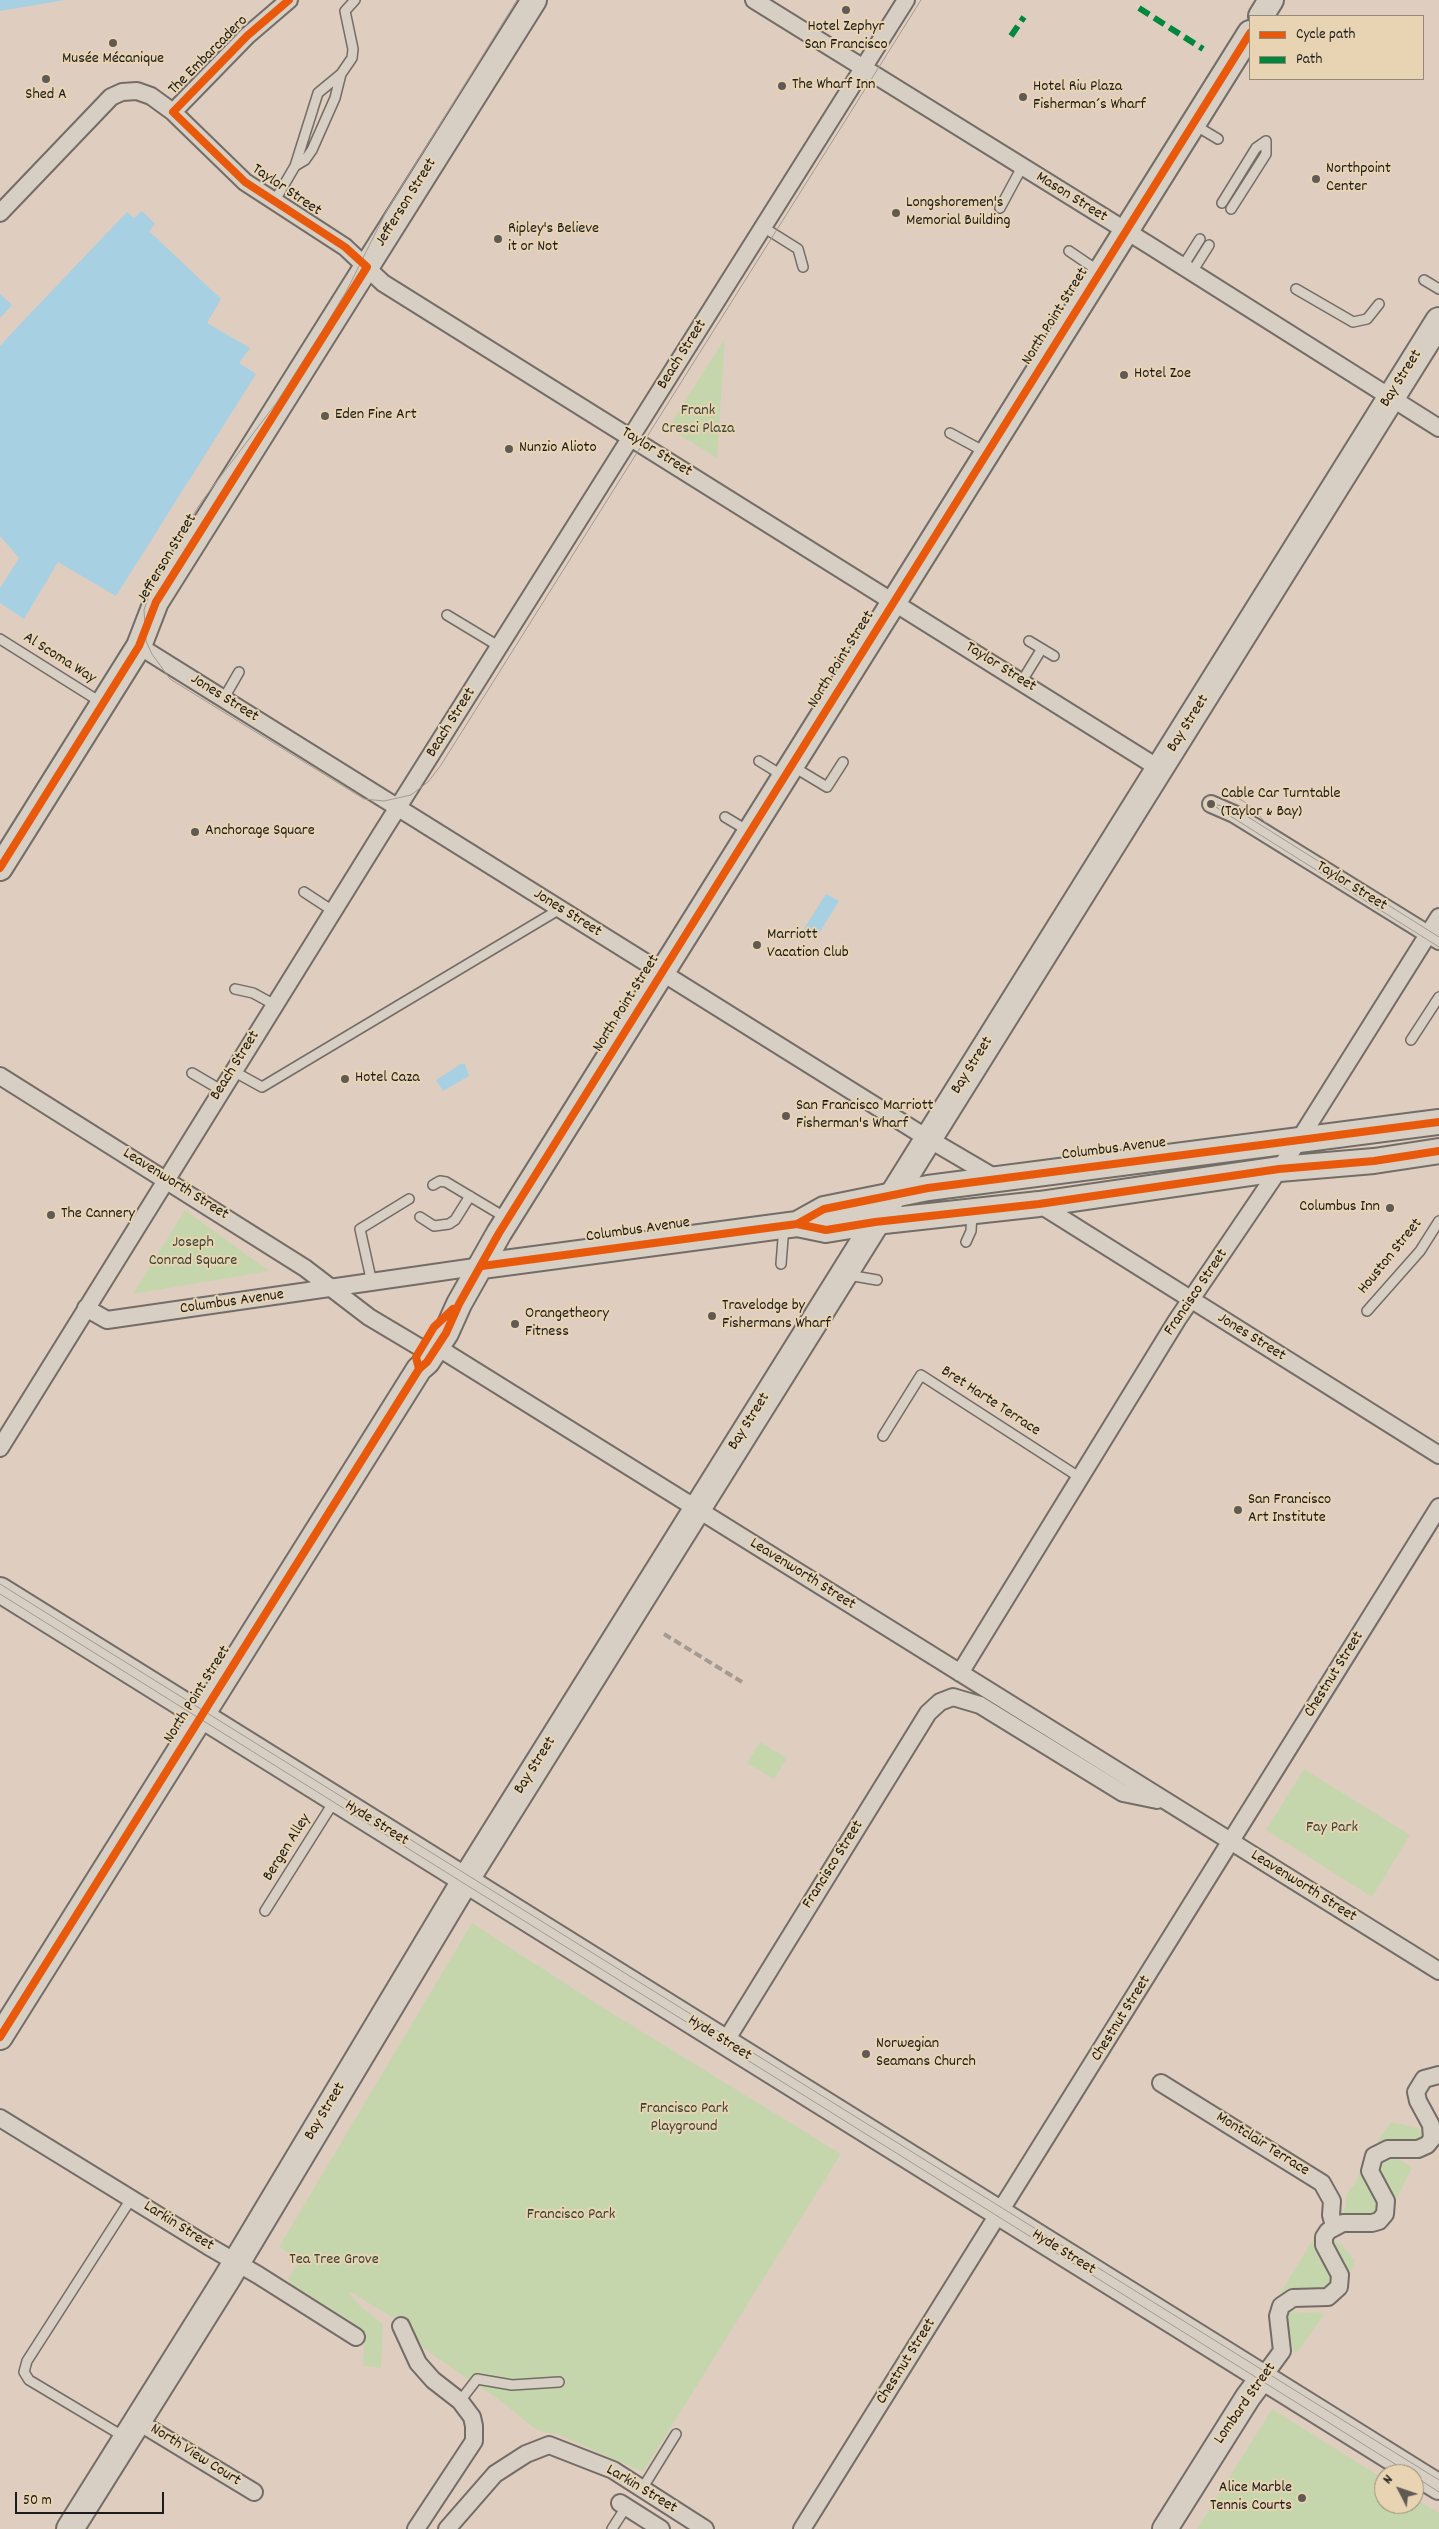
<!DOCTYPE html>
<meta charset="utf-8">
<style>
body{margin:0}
#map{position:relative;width:1439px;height:2529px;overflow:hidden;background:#dfcdc0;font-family:Dekko,sans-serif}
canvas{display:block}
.legend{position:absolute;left:1249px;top:15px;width:175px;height:65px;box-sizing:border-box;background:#e8d4b2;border:1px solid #968a76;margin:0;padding:6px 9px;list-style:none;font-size:15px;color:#1c1c1c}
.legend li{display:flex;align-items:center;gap:10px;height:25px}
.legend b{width:25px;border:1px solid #968a76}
.north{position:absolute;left:1374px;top:2464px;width:50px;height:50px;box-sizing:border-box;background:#e8d4b2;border:1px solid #968a76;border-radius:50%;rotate:311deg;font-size:14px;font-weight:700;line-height:20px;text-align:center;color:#1c1c1c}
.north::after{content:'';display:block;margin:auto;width:18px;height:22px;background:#605a55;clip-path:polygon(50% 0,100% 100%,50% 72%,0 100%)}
.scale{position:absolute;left:15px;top:2492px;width:149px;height:22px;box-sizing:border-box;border:2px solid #1c1c1c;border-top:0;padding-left:6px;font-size:15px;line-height:18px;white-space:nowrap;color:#1c1c1c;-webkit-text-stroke:4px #e8d4b2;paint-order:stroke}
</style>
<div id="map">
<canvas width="1439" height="2529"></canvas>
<ul class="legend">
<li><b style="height:6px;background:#e8590c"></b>Cycle path</li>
<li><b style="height:6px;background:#00873e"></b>Path</li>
</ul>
<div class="north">N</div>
<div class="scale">50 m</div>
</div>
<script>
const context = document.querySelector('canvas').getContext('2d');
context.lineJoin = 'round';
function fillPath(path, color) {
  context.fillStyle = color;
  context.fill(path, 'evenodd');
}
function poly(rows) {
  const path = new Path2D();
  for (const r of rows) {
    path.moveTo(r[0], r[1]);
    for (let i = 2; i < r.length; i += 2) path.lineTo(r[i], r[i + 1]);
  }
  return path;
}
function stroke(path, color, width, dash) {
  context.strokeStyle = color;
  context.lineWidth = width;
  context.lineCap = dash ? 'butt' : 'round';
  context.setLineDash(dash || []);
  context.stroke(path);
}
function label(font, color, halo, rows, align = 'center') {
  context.font = font + ' Dekko,sans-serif';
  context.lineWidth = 4;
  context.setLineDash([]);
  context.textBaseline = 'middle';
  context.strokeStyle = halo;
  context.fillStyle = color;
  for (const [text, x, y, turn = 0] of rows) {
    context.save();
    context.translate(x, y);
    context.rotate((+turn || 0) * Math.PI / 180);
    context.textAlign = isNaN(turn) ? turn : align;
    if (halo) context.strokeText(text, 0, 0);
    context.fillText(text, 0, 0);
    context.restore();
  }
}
fillPath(poly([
 [725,338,717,458,668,428],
 [185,1210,269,1271,133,1294],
 [760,1742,787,1758,774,1779,747,1763],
 [1304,1769,1410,1835,1372,1897,1266,1830],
 [472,1923,597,2004,841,2154,643,2472,557,2434,542,2432,534,2428,502,2402,423,2348,411,2329,351,2292,349,2293,360,2306,383,2324,381,2368,363,2366,364,2338,349,2320,293,2286,288,2278,301,2261,279,2247],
 [1391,2122,1419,2128,1422,2135,1414,2142,1377,2142],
 [1402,2156,1400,2159,1412,2168,1394,2204,1378,2170,1377,2163,1384,2157],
 [1362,2164,1363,2171,1378,2202,1378,2209,1372,2215,1342,2215,1346,2205,1346,2195,1356,2182],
 [1317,2233,1316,2242,1332,2277,1331,2285,1322,2290,1292,2289,1279,2295],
 [1331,2238,1342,2245,1355,2261,1349,2275],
 [1287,2310,1305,2313,1321,2312,1324,2315,1296,2354,1294,2352,1284,2314],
 [1272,2409,1384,2479,1384,2504,1414,2504,1414,2498,1439,2513,1439,2529,1197,2529]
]), '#c6d6ac');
fillPath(poly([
 [0,0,65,0,0,11],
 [142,211,155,224,149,231,221,299,207,323,250,348,239,363,256,374,116,596,58,562,24,619,0,603,0,588,19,558,0,536,0,294,26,318,127,212,134,218],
 [826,894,839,901,815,940,802,932],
 [461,1064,465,1064,469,1076,443,1091,436,1080]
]), '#a7d0e2');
fillPath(poly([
 [12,305,26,318,0,346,0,318]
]), '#dfcdc0');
const lane = poly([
 [1193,124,1218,139],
 [295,166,305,160,312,150,335,98,341,74],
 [274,202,295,166,318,93,341,74,352,58,353,49,345,11,355,0],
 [1222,203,1256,148,1266,141],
 [1000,208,1022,167],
 [1231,209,1266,154,1266,141],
 [763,227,798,249,803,267],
 [1069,251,1100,272],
 [1183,266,1200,239],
 [1192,272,1209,245],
 [1424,280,1439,289],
 [1296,289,1353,322,1367,319,1379,304],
 [950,433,987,453],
 [447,615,500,647],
 [0,639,102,703],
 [1029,641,1054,656],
 [1022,681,1041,650],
 [224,698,239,672],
 [759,761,785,777],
 [792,766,827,787,843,762],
 [725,817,750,832],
 [304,892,333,911],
 [235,989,253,993,275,1005],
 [1411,1040,1439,997],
 [233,1071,262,1087,560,909],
 [192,1073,221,1090],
 [433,1185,440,1181,446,1182,508,1219],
 [420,1217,434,1226,449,1224,455,1220,470,1196],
 [966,1242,971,1231,972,1214],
 [781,1264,784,1226],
 [848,1275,877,1280],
 [372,1283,360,1229,409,1199],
 [1367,1311,1420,1251,1439,1221],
 [883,1436,921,1375,1079,1477],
 [265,1911,335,1800],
 [460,2401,477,2379,512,2385,559,2382],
 [126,2438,29,2380,24,2372,27,2361,131,2199],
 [642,2489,676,2434],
 [612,2529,626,2507]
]);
const street = poly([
 [754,0,1149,245,1439,428],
 [173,112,247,36,289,0],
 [0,213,111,97,122,92,137,91,151,96,173,112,245,182,345,247,383,283,1160,769],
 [139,646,927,1138,997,1179],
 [1211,804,1234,814,1439,941],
 [0,1076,305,1268,369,1317,421,1348],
 [1039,1204,1439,1455],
 [86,1308,107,1320,482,1266],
 [437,1347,1439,1971],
 [0,1448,383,831,906,0],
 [960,1673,1177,1320,1299,1140,1439,917],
 [725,2042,928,1713,940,1702,953,1697,980,1705,1123,1793,1157,1800],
 [1161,2083,1322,2183,1332,2201,1331,2215,1334,2226],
 [0,2118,208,2246,258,2275,356,2337],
 [401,2326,418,2363,433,2380,460,2401,472,2417,474,2426,474,2441,416,2529],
 [1263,2377,1282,2351,1278,2316,1281,2306,1293,2298,1328,2297,1339,2287,1340,2275,1324,2245,1324,2237,1328,2231,1343,2223,1372,2223,1379,2221,1385,2214,1386,2201,1370,2171,1374,2156,1388,2149,1418,2149,1427,2145,1432,2139,1431,2125,1418,2101,1416,2092,1424,2079,1439,2075],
 [137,2421,254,2492],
 [620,2503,661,2529],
 [447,2529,495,2474,526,2454,549,2445,613,2470,705,2529],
 [802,2529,1439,1507]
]);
const secondary = poly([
 [1261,16,1271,0],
 [0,868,139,646,156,602,534,0],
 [797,1224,824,1209,928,1188,1439,1122],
 [482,1266,797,1224,826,1230,875,1222,1039,1204,1279,1169,1374,1161,1439,1151],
 [0,1590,1439,2487],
 [0,2037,419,1369,427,1362,446,1333,459,1304,499,1233,1250,33],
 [1165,2529,1248,2397,1263,2377]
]);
const primary = poly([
 [70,2529,226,2280,468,1876,1439,321]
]);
stroke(lane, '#746c66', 12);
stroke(street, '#746c66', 20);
stroke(secondary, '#746c66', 28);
stroke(primary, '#746c66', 30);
stroke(lane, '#d7cfc3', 9);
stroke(street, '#d7cfc3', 16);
stroke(secondary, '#d7cfc3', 24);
stroke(primary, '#d7cfc3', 26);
stroke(poly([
 [517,0,387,210,347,290,326,325,277,402,202,501,156,574,144,610,146,641,152,654,170,679,364,799,384,801,411,795,428,782,441,765,921,0],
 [1224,790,1248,804,1266,823],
 [1211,804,1439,947],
 [1214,804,1237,810,1439,937],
 [0,1584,1439,2480],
 [0,1594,1411,2474],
 [1414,2476,1439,2492]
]), '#a39b92', 1);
stroke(poly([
 [664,1634,742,1682]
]), '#a39b92', 4, [8, 4]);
stroke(poly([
 [1139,8,1203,49],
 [1011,36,1024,17]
]), '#00873e', 6, [12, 6]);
stroke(poly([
 [0,868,139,646,156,602,367,267,345,247,245,182,173,112,247,36,289,0],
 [797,1224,824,1209,928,1188,1439,1122],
 [482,1266,797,1224,826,1230,875,1222,1039,1204,1279,1169,1374,1161,1439,1151],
 [419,1369,416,1357,434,1327,453,1309],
 [0,2037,419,1369,427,1362,446,1333,459,1304,499,1233,1250,33]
]), '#e8590c', 8);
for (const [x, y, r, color] of [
 [846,10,5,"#605a55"],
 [113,43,5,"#605a55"],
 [46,79,5,"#605a55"],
 [782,86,5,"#605a55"],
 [1023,97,5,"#605a55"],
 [1316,179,5,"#605a55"],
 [896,213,5,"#605a55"],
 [498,239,5,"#605a55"],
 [1124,375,5,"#605a55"],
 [325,416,5,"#605a55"],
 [509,449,5,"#605a55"],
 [1211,804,5,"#605a55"],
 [195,832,5,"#605a55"],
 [757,945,5,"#605a55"],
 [345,1079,5,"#605a55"],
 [786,1116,5,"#605a55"],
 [1390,1208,5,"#605a55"],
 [51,1215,5,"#605a55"],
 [712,1316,5,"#605a55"],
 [515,1324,5,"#605a55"],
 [1238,1510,5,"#605a55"],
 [866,2054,5,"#605a55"],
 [1302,2498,5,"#605a55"]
]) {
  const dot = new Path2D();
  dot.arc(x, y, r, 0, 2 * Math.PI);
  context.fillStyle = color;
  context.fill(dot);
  stroke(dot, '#e8d4b2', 2);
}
label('16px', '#1c1c1c', '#e8d4b2', [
 ["Hotel Zephyr",846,28,"center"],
 ["San Francisco",846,46,"center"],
 ["Musée Mécanique",113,60,"center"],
 ["The Wharf Inn",792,86],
 ["Hotel Riu Plaza",1033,88],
 ["Fisherman´s Wharf",1033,106],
 ["Shed A",46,96,"center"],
 ["Northpoint",1326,170],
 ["Center",1326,188],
 ["Longshoremen's",906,204],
 ["Memorial Building",906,222],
 ["Ripley's Believe",508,230],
 ["it or Not",508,248],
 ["Hotel Zoe",1134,375],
 ["Eden Fine Art",335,416],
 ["Nunzio Alioto",519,449],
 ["Cable Car Turntable",1221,795],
 ["(Taylor & Bay)",1221,813],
 ["Anchorage Square",205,832],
 ["Marriott",767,936],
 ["Vacation Club",767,954],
 ["Hotel Caza",355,1079],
 ["San Francisco Marriott",796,1107],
 ["Fisherman's Wharf",796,1125],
 ["Columbus Inn",1380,1208,"right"],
 ["The Cannery",61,1215],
 ["Travelodge by",722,1307],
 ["Fishermans Wharf",722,1325],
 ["Orangetheory",525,1315],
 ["Fitness",525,1333],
 ["San Francisco",1248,1501],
 ["Art Institute",1248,1519],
 ["Norwegian",876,2045],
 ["Seamans Church",876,2063],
 ["Alice Marble",1292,2489,"right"],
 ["Tennis Courts",1292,2507,"right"]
], 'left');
label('16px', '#1c1c1c', '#e8d4b2', [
 ["The Embarcadero",209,56,-45],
 ["Taylor Street",286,191,34],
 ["Mason Street",1071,198,32],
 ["Jefferson Street",407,203,-58],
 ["North Point Street",1056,317,-58],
 ["Beach Street",683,355,-58],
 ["Bay Street",1402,379,-58],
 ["Taylor Street",656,453,32],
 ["Jefferson Street",168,559,-59],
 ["Al Scoma Way",59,659,32],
 ["North Point Street",842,660,-58],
 ["Taylor Street",1000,668,32],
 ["Jones Street",224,699,32],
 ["Beach Street",452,723,-58],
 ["Bay Street",1189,724,-58],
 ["Taylor Street",1351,887,32],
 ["Jones Street",567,914,32],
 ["North Point Street",627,1004,-58],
 ["Beach Street",236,1066,-58],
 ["Bay Street",973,1066,-58],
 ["Columbus Avenue",1114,1150,-7],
 ["Leavenworth Street",175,1185,32],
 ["Columbus Avenue",638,1231,-8],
 ["Houston Street",1391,1257,-51],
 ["Francisco Street",1197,1293,-56],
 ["Columbus Avenue",232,1303,-8],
 ["Jones Street",1251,1338,32],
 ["Bret Harte Terrace",990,1402,33],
 ["Bay Street",750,1422,-58],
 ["Leavenworth Street",802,1575,32],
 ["Chestnut Street",1335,1675,-58],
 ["North Point Street",198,1695,-58],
 ["Bay Street",536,1766,-58],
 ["Hyde Street",376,1824,32],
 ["Bergen Alley",288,1848,-58],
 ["Francisco Street",834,1865,-58],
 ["Leavenworth Street",1303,1887,32],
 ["Chestnut Street",1122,2019,-58],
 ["Hyde Street",719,2039,32],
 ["Bay Street",326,2112,-59],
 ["Montclair Terrace",1262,2145,32],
 ["Larkin Street",178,2227,32],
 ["Hyde Street",1063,2253,32],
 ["Chestnut Street",907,2362,-58],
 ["Lombard Street",1246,2404,-55],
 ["North View Court",195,2456,32],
 ["Larkin Street",641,2490,31]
]);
label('16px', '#3a4335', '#e8d4b2', [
 ["Frank",698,412],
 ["Cresci Plaza",698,430],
 ["Joseph",193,1244],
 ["Conrad Square",193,1262],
 ["Fay Park",1332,1829],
 ["Francisco Park",684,2110],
 ["Playground",684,2128],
 ["Francisco Park",571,2216],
 ["Tea Tree Grove",334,2261]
]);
</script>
